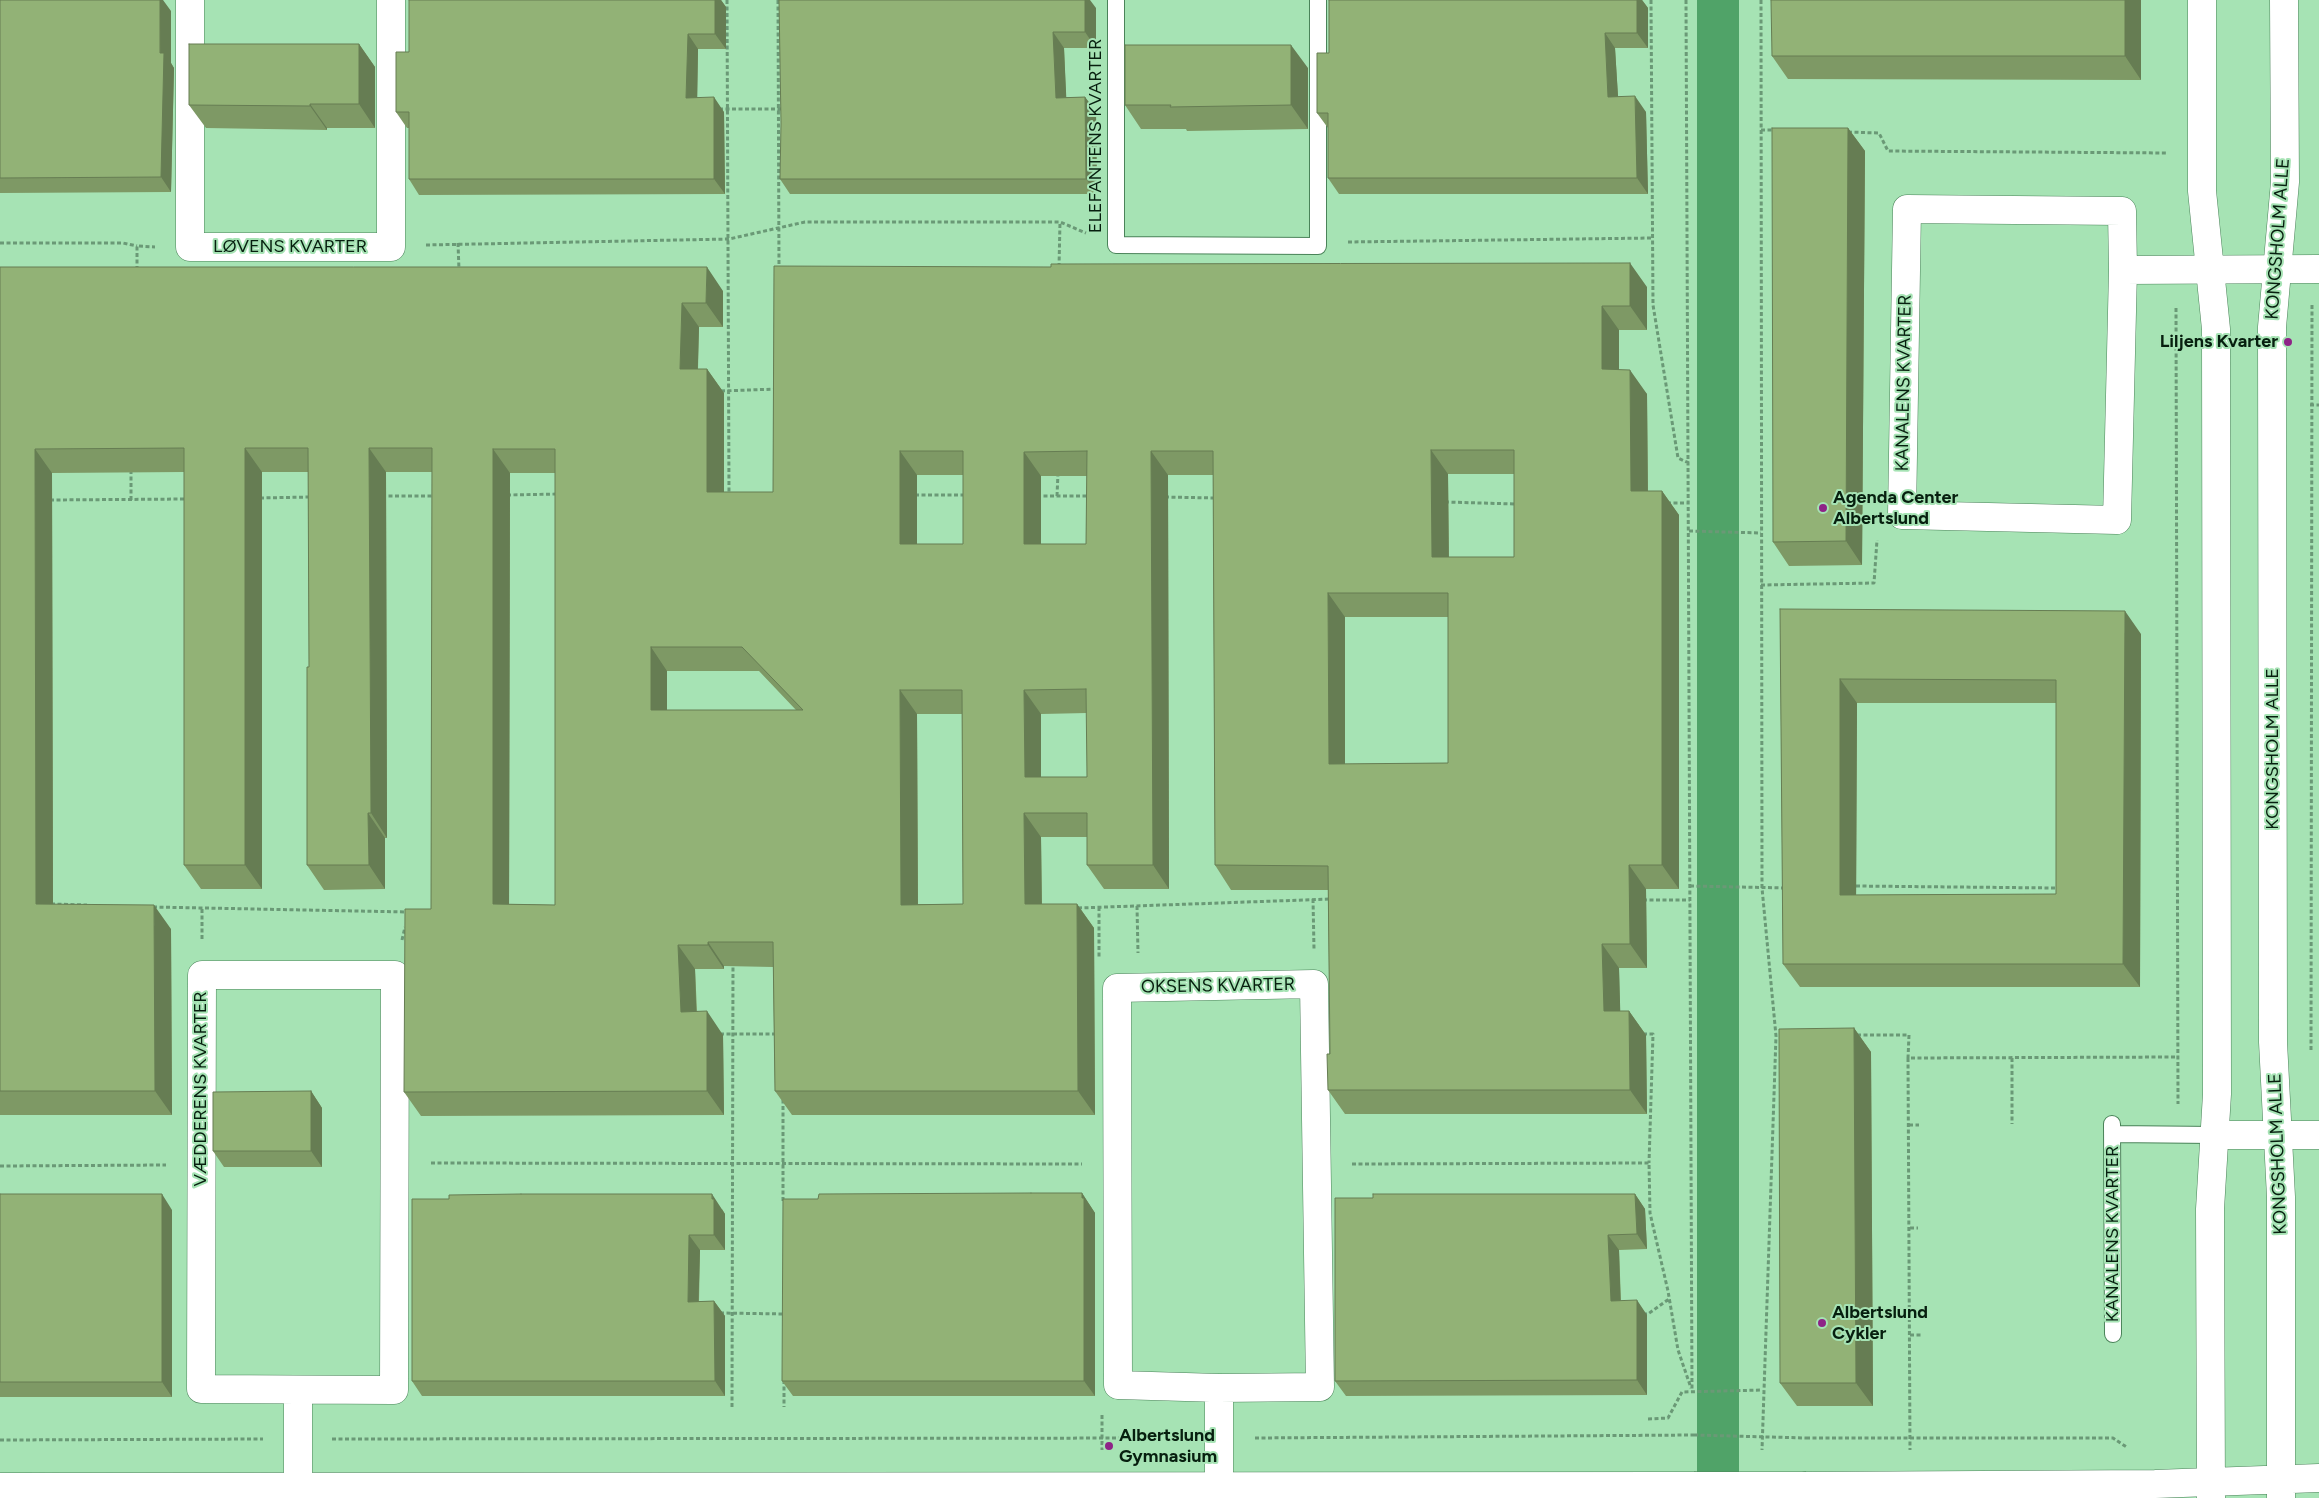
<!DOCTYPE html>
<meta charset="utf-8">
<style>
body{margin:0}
canvas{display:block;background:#a6e3b4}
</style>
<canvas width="2319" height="1498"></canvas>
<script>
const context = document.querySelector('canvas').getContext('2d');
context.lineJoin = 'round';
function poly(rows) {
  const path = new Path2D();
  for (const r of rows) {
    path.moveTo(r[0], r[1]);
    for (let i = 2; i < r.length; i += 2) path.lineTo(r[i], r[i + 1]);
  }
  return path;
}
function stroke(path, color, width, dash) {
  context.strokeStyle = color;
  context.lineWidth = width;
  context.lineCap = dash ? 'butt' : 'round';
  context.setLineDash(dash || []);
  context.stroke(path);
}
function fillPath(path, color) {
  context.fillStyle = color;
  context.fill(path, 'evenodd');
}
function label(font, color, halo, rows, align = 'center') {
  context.font = font + ' Figtree,sans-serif';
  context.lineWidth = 4;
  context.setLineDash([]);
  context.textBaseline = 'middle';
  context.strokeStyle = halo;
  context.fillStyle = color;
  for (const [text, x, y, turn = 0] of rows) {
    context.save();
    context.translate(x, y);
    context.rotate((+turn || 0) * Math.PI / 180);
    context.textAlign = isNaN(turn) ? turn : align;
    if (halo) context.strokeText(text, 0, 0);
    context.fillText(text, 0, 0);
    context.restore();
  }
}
stroke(poly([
 [1718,1498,1718,0]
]), '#50a368', 42);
const service = poly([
 [1116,0,1116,245,1318,246,1318,0],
 [2112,1124,2113,1334],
 [2112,1134,2215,1135]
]);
const minor = poly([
 [190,0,190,247,391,247,391,0],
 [2123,270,2117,520,1902,515,1907,209,2122,211,2123,270,2319,269],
 [202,975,395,975,394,1390,201,1389,202,975],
 [2215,1135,2319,1135],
 [298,1498,298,1390],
 [1219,1498,1219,1388,1320,1387,1314,984,1117,988,1118,1385,1219,1388]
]);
const tertiary = poly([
 [2202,0,2202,191,2216,329,2217,1094,2210,1209,2211,1498],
 [1806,1486,2155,1484,2319,1478],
 [0,1487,1694,1486],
 [2281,1498,2281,1197,2273,1042,2272,327,2285,182,2284,0]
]);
stroke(service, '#4a8359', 18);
stroke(minor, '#4a8359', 29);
stroke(tertiary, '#4a8359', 29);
stroke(poly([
 [727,0,729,493],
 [778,0,779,270],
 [1651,0,1653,305,1678,458,1689,463],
 [1686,0,1692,1391],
 [1761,0,1762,888,1776,1036,1762,1450],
 [719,109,785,109],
 [1761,130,1774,130],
 [1848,132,1879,133,1888,151,2168,153],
 [1348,242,1652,238],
 [0,243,123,243,137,246],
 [458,243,459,270],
 [426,245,729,239,805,222,1060,222,1086,233],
 [1059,267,1060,222],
 [137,270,137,246,155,247],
 [2176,308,2178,1104],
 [721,391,777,389],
 [2310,405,2319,405],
 [507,495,559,494],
 [915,495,966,495],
 [382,496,434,496],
 [1037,496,1091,496],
 [1057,496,1058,473],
 [1165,497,1216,498],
 [260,498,311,497],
 [50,500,186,499],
 [131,500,131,471],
 [1445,502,1516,504],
 [1667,503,1689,503],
 [1689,531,1761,533],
 [1761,585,1874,583,1877,540],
 [1690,886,1787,888],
 [1856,886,2055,888],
 [1313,899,1314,949],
 [1643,900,1690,900],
 [51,904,87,905],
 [1137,906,1138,953],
 [153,907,407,912],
 [1099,907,1099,959],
 [1078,908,1332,899],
 [202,939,202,908],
 [402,940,405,927],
 [720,1034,776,1034],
 [1643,1034,1653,1034,1649,1163],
 [1857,1035,1909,1035,1908,1058,2178,1057],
 [2311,1050,2312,304],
 [1908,1058,1910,1450],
 [2012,1058,2012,1124],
 [1909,1125,1919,1125],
 [431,1163,1082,1164],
 [1352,1164,1649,1163,1650,1213,1668,1291,1678,1350,1691,1388],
 [0,1166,166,1165],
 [783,1201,783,1100],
 [1910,1228,1918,1228],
 [720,1313,786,1314],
 [1643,1314,1648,1314,1669,1299],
 [1910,1335,1921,1335],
 [784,1380,784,1407],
 [732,1407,733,962],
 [1102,1415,1102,1450],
 [1648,1419,1668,1418,1682,1392,1762,1390],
 [1255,1438,1694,1435],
 [1806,1438,2113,1438,2128,1448],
 [332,1439,1183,1438],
 [0,1440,263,1439]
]), '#6a9976', 3, [4, 2.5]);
stroke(service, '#fff', 16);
stroke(minor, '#fff', 28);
stroke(tertiary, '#fff', 28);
const tertiaryBridge = poly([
 [1694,1486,1806,1486]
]);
stroke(tertiaryBridge, '#4a8359', 29, []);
stroke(poly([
 [1694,1435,1806,1438]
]), '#6a9976', 3, [4, 2.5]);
stroke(tertiaryBridge, '#fff', 28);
fillPath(poly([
 [0,0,171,11,171,63,174,68,171,192,0,193],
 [409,0,721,0,726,7,726,49,698,49,697,97,724,112,725,194,419,195,409,179,409,128,407,128,396,112,409,52],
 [1329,0,1642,0,1648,8,1648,48,1615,48,1618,97,1646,112,1648,194,1339,194,1328,178,1328,128,1317,113,1329,53],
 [2141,0,2141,80,1788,79,1772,56],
 [1096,8,1096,48,1064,48,1066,97,1085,97,1096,112,1097,194,790,194,780,179],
 [359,44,375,67,375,128,327,128,327,130,206,128,189,105],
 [1308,68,1308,129,1187,131,1186,129,1141,129,1125,105],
 [1848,128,1865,151,1862,565,1789,566,1773,542],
 [774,266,1647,287,1647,330,1619,330,1619,370,1647,394,1648,491,1662,491,1679,515,1679,889,1646,889,1647,968,1619,968,1620,1011,1629,1011,1646,1035,1647,1114,1345,1114,1328,1090,1330,1054,1328,890,1231,890,1215,865,1213,475,1168,475,1169,889,1104,889,1087,865,1087,837,1041,837,1042,904,1077,904,1094,928,1095,1115,792,1115,775,1091,773,967,724,966,724,969,695,969,697,1011,723,1035,724,1115,421,1116,404,1092,431,909,432,472,386,472,387,838,385,838,385,889,324,890,307,865,309,667,308,472,262,472,262,889,201,889,184,865,184,472,52,473,53,905,171,929,172,1115,0,1115,0,267,723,291,723,327,699,327,698,369,707,369,724,393,724,492,773,492],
 [510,473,555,473,555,905,509,904],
 [1448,474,1514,474,1514,557,1449,557],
 [917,475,963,475,963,544,917,544],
 [1041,476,1087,476,1086,544,1041,544],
 [1345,617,1448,617,1448,763,1345,764],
 [667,671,759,671,796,710,667,710],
 [1087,713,1087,777,1041,777,1041,714],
 [917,714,962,714,963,904,918,904],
 [1780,609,2141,634,2140,987,1800,987,1783,964],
 [1857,703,2056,703,2056,894,1856,895],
 [1854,1028,1871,1052,1873,1406,1797,1406,1780,1383],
 [311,1091,322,1108,322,1167,224,1167,213,1151],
 [1082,1193,1095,1213,1095,1396,793,1396,782,1381,818,1199],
 [0,1194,172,1210,172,1397,0,1397],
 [1635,1194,1645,1209,1647,1249,1619,1250,1621,1301,1647,1315,1647,1395,1346,1396,1335,1381,1373,1198],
 [722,1209,725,1214,725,1250,700,1250,699,1301,714,1301,725,1316,725,1396,422,1396,412,1381]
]), '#7e9965');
fillPath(poly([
 [160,0,163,0,171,11,171,63,174,68,171,192,161,177],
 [715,0,721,0,726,7,726,49,715,34],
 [1085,0,1090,0,1096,8,1096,48,1085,32],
 [1637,0,1642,0,1648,8,1648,48,1637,33],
 [2125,0,2141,0,2141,80,2125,56],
 [1053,32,1064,48,1067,113,1056,98],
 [1605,33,1615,48,1619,112,1608,97],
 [688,34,698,49,697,113,686,98],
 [359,44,375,67,375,128,359,104],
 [1291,45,1308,68,1308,129,1291,105],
 [1635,96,1646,112,1648,194,1637,178],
 [714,97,724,112,725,194,714,179],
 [1085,97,1096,112,1097,194,1086,179],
 [310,104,327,128,327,130,310,106],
 [1848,128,1865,151,1862,565,1846,541],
 [1630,263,1647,287,1647,330,1630,306],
 [707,267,723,291,723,327,706,303],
 [682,303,699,327,697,393,680,369],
 [1602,306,1619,330,1619,393,1602,369],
 [707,369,724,393,724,516,707,492],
 [1630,370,1647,394,1648,515,1631,491],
 [245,448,262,472,262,889,245,865],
 [369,448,386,472,387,838,371,813],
 [35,449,52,473,53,929,36,904],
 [493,449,510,473,509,928,493,904],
 [1431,450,1448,474,1449,582,1432,557],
 [900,451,917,475,917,568,900,544],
 [1151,451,1168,475,1169,889,1153,865],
 [1024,452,1041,476,1041,568,1024,544],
 [1662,491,1679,515,1679,889,1662,865],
 [1328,593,1345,617,1345,788,1329,764],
 [2125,611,2141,634,2140,987,2123,964],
 [651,647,667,671,667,734,651,710],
 [1840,679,1857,703,1856,918,1840,895],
 [900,690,917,714,918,929,901,905],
 [1024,690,1041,714,1041,801,1025,777],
 [368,813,385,838,385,889,369,865],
 [1024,813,1041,837,1042,928,1025,904],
 [1629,865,1646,889,1647,968,1630,944],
 [1077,904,1094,928,1095,1115,1078,1091],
 [154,905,171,929,172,1115,155,1091],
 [708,942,724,966,724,969,708,945],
 [1602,944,1619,968,1621,1036,1604,1011],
 [678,945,695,969,697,1036,681,1012],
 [707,1011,723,1035,724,1115,707,1091],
 [1629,1011,1646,1035,1647,1114,1630,1090],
 [1854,1028,1871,1052,1873,1406,1856,1383],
 [311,1091,322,1108,322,1167,311,1151],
 [1082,1193,1095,1213,1095,1396,1084,1381],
 [162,1194,172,1210,172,1397,162,1382],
 [712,1194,725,1214,725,1250,714,1235],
 [1635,1194,1645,1209,1647,1249,1637,1234],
 [689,1235,700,1250,698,1317,688,1302],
 [1608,1235,1619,1250,1621,1316,1611,1301],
 [1637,1300,1647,1315,1647,1395,1637,1380],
 [714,1301,725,1316,725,1396,715,1381]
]), '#667d53');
const building = poly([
 [0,0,160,0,160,53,164,53,161,177,0,178,0,0],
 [409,0,715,0,715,34,688,34,686,98,714,97,714,179,409,179,409,112,396,112,396,52,409,52,409,0],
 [779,0,1085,0,1085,32,1053,32,1056,98,1085,97,1086,179,780,179,781,123,779,0],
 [1329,0,1637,0,1637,33,1605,33,1608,97,1635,96,1637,178,1328,178,1328,113,1317,113,1317,53,1329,53,1329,0],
 [1771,0,2125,0,2125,56,1772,56,1771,0],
 [189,44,359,44,359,104,310,104,310,106,189,105,189,44],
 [1125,45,1291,45,1291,105,1170,107,1171,105,1125,105,1125,45],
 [1772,128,1848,128,1846,541,1773,542,1772,128],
 [1630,263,1630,306,1602,306,1602,369,1630,370,1631,491,1662,491,1662,865,1629,865,1630,944,1602,944,1604,1011,1629,1011,1630,1090,1328,1090,1327,1054,1330,1054,1328,866,1215,865,1213,451,1151,451,1153,865,1087,865,1087,813,1024,813,1025,904,1077,904,1078,1091,775,1091,773,942,708,942,708,945,678,945,681,1012,707,1011,707,1091,404,1092,405,909,431,909,432,448,369,448,371,813,368,813,369,865,307,865,307,667,309,667,308,448,245,448,245,865,184,865,184,448,35,449,36,904,154,905,155,1091,0,1091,0,267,707,267,706,303,682,303,680,369,707,369,707,492,773,492,774,266,1051,267,1051,264,1630,263],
 [493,449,555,449,555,905,493,904,493,449],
 [1431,450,1514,450,1514,557,1432,557,1431,450],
 [900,451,963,451,963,544,900,544,900,451],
 [1087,451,1086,544,1024,544,1024,452,1087,451],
 [1328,593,1448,593,1448,763,1329,764,1328,593],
 [651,647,742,647,803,710,651,710,651,647],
 [1086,689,1087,777,1025,777,1024,690,1086,689],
 [900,690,962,690,963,904,901,905,900,690],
 [1780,609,2125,611,2123,964,1783,964,1780,609],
 [1840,679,2056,680,2056,894,1840,895,1840,679],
 [1854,1028,1856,1383,1780,1383,1779,1029,1854,1028],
 [311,1091,311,1151,213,1151,213,1092,311,1091],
 [1031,1193,1082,1193,1082,1198,1084,1198,1084,1381,782,1381,783,1199,818,1199,819,1194,1031,1193],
 [0,1194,162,1194,162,1382,0,1382,0,1194],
 [521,1194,712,1194,712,1199,714,1199,714,1235,689,1235,688,1302,714,1301,715,1381,412,1381,412,1199,449,1199,449,1195,521,1194],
 [1373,1194,1635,1194,1637,1234,1608,1235,1611,1301,1637,1300,1637,1380,1335,1381,1335,1198,1373,1198,1373,1194]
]);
fillPath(building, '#92b276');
stroke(building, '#667d53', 1);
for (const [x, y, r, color] of [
 [2288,342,5,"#8e2387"],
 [1823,508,5,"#8e2387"],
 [1822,1323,5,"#8e2387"],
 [1109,1446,5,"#8e2387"]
]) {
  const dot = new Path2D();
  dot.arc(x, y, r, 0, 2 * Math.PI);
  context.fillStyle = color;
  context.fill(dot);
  stroke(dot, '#a6e3b4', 2);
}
label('18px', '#071f0f', '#a6e3b4', [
 ["ELEFANTENS KVARTER",1096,136,-90],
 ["KONGSHOLM ALLE",2278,239,-86],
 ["LØVENS KVARTER",290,247],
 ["KANALENS KVARTER",1904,383,-89],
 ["KONGSHOLM ALLE",2273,749,-90],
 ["OKSENS KVARTER",1218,986,-1],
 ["VÆDDERENS KVARTER",201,1089,-90],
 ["KONGSHOLM ALLE",2278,1154,-92],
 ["KANALENS KVARTER",2113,1234,-90]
]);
label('bold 18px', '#071f0f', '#a6e3b4', [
 ["Liljens Kvarter",2278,342,"right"],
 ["Agenda Center",1833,498],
 ["Albertslund",1833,519],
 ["Albertslund",1832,1313],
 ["Cykler",1832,1334],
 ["Albertslund",1119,1436],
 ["Gymnasium",1119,1457]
], 'left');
</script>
